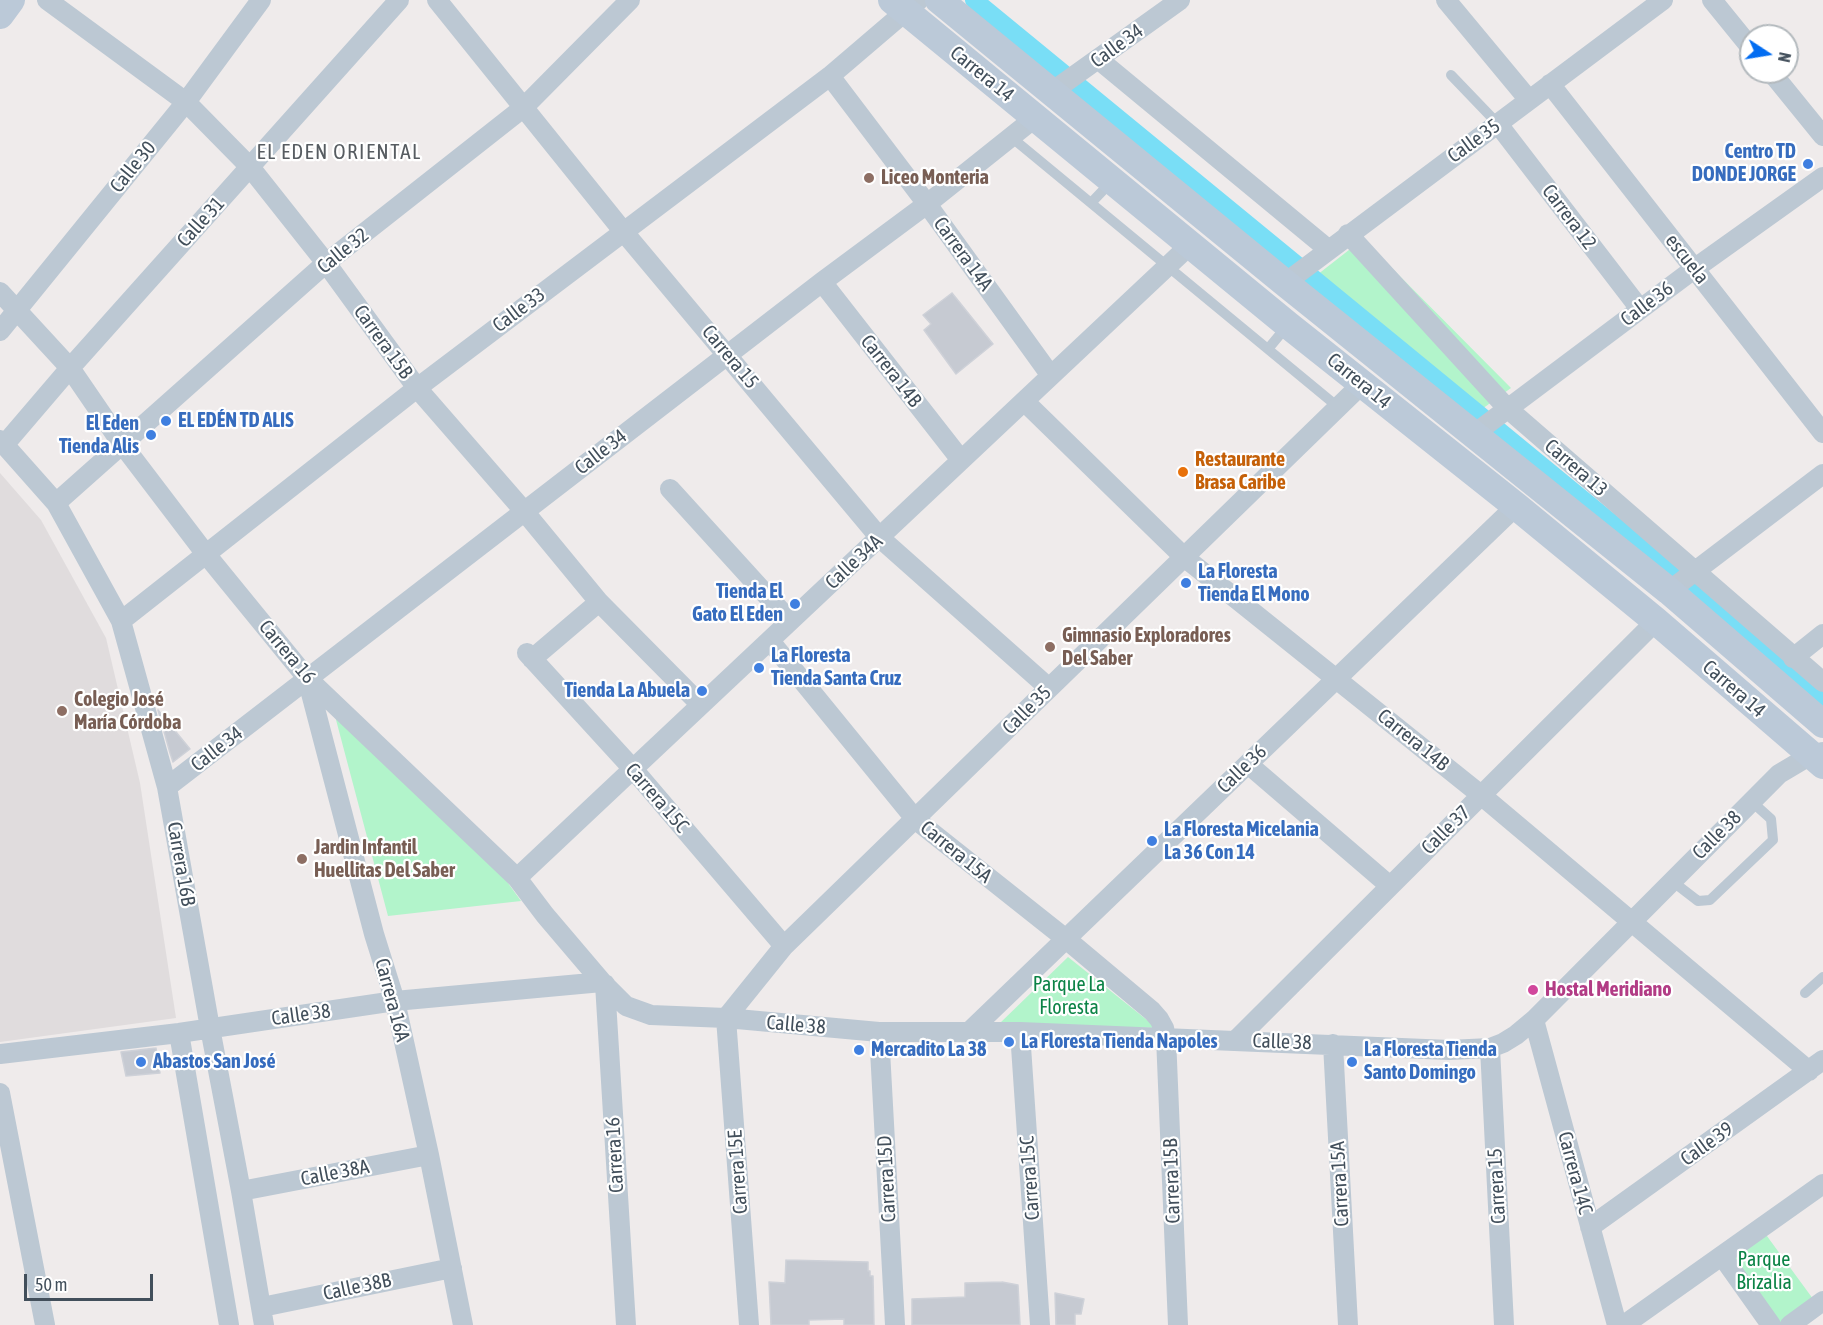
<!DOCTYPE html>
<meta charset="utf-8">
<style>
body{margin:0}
#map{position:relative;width:1823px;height:1325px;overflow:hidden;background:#efebeb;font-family:"Asap Condensed",sans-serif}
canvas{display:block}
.north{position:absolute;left:1739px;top:24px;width:60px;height:60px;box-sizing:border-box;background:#fff;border:2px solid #b3b9bd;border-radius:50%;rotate:102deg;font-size:16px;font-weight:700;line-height:24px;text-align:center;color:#424f5b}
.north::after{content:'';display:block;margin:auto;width:21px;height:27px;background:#036df1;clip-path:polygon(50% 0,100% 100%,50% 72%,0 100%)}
.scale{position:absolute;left:24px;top:1274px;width:129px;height:27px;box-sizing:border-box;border:3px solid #424f5b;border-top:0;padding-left:8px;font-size:18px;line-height:21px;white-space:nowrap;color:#424f5b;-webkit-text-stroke:4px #fff;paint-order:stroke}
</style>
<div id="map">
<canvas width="1823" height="1325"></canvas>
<div class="north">N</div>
<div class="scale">50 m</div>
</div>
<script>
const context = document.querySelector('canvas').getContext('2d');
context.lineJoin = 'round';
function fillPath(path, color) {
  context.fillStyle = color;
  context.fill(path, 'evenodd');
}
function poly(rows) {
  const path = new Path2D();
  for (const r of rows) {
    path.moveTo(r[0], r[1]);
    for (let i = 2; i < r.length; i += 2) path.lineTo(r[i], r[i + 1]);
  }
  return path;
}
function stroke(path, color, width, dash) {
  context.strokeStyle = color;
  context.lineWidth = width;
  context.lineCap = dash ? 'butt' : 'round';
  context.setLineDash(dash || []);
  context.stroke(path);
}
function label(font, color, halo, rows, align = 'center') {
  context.font = font + ' "Asap Condensed",sans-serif';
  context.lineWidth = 4.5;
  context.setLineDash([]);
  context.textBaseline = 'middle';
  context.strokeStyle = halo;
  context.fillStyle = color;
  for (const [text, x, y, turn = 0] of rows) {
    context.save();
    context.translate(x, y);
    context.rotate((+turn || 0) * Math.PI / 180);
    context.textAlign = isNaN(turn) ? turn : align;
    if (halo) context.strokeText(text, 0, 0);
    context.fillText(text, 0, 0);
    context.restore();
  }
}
fillPath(poly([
 [0,473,41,520,106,638,140,783,176,1018,0,1042]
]), '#e0dcdd');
fillPath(poly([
 [1363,239,1511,388,1471,417,1308,282],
 [335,716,500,872,521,901,388,916],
 [1068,957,1157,1028,999,1024],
 [1764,1232,1816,1303,1784,1325,1776,1325,1727,1261]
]), '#b2f4cb');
stroke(poly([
 [974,0,1698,594,1823,703]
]), '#79def6', 18);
const building = poly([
 [952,293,993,344,956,374,924,330,931,324,923,315,952,293],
 [158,710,190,749,173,762,170,753,158,710],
 [156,1048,160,1073,126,1076,121,1052,156,1048],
 [786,1260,868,1262,868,1271,870,1271,870,1276,873,1276,874,1325,844,1325,844,1319,809,1320,809,1325,771,1325,769,1282,785,1283,786,1260],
 [1002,1282,1018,1285,1020,1325,912,1325,912,1299,965,1297,965,1283,1002,1282],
 [1055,1293,1084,1299,1081,1314,1075,1314,1075,1325,1056,1325,1055,1293]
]);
fillPath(building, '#c6cad2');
stroke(building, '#ced1d8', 1.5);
stroke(poly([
 [1451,75,1498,124],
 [1011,137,1338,407],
 [1091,203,1111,182],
 [1268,349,1287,326],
 [1672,881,1698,901,1710,900,1773,840,1771,819,1751,801],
 [1805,993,1823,977]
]), '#bcc8d3', 10);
stroke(poly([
 [47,0,186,102,250,167,326,263,417,388,524,511,599,602,701,705],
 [437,0,623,231,880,538,1049,688],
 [1446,0,1529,100],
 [1712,0,1751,48],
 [1098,59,1329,250],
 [1771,72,1823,136],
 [830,76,927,204,1051,376],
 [1550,84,1823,433],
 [1053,91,1180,0],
 [1498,124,1640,309],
 [1348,234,1507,408,1823,682],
 [822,282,961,460],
 [1285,283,1663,0],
 [0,292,70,368,122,444,205,553,307,678,517,878,545,915,602,982,626,1006,651,1015,726,1018,879,1032,1020,1032,1449,1050,1490,1048,1503,1043,1516,1035,1534,1020,1779,774,1811,755,1823,752],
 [0,331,186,102,261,0],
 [1024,401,1184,557,1481,795,1809,1071],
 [1474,434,1694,269,1823,177],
 [0,440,56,503,121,621,167,787,210,1028,241,1191,264,1325],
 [5,444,70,368,399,0],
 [670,489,790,621],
 [56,503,326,263,523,108,630,0],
 [1669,591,1823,474],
 [121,621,417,388,830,76,919,0],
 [770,641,916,820,1066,939,1152,1011,1159,1019,1164,1028,1166,1037,1178,1325],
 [527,653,633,769,784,946],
 [1793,658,1823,634],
 [532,659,599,602],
 [307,678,374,934,395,1001,429,1155,463,1325],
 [1248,764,1390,886],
 [167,787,822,282,927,204,1036,117],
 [517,878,1190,245],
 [605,984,626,1325],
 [1534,1020,1617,1325],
 [879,1032,895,1325],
 [969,1032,1516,506],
 [1020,1032,1040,1325],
 [179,1033,229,1325],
 [1236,1040,1656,621],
 [1333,1044,1348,1325],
 [1490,1048,1504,1325],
 [0,1054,179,1033,395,1001,602,982],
 [0,1093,45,1325],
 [241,1191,429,1155],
 [1590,1227,1823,1060],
 [1722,1256,1771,1325],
 [262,1307,452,1268],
 [749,1325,726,1018,784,946,1362,384],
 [1624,1325,1823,1184],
 [1790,1325,1823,1301]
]), '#bcc8d3', 20);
stroke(poly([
 [892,0,1288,325,1516,506,1656,621,1823,765],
 [939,0,1285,283,1669,591,1823,724],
 [0,15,11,0]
]), '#bbc9d8', 28);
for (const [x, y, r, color] of [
 [1808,164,6,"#3f7fe0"],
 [869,178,6,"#8d6e63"],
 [166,421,6,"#3f7fe0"],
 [151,435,6,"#3f7fe0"],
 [1183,472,6,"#e8710a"],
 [1186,583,6,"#3f7fe0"],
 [795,604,6,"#3f7fe0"],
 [1050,647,6,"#8d6e63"],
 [759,668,6,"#3f7fe0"],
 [702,691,6,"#3f7fe0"],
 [62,711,6,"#8d6e63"],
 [1152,841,6,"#3f7fe0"],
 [302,859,6,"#8d6e63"],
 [1533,990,6,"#d1479c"],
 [1009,1042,6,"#3f7fe0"],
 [859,1050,6,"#3f7fe0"],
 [141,1062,6,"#3f7fe0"],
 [1352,1062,6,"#3f7fe0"]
]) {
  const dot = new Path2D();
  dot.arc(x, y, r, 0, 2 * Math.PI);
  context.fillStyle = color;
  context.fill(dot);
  stroke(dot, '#fff', 2);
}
label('20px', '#424f5b', '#fff', [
 ["Calle 34",1117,46,-36],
 ["Carrera 14",982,74,39],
 ["Calle 35",1474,141,-36],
 ["Calle 30",133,167,-51],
 ["Carrera 12",1569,217,53],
 ["Calle 31",201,222,-48],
 ["Calle 32",343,251,-39],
 ["Carrera 14A",963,254,54],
 ["escuela",1687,259,52],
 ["Calle 36",1647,304,-37],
 ["Calle 33",519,310,-37],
 ["Carrera 15B",383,342,54],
 ["Carrera 15",730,357,50],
 ["Carrera 14B",891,371,52],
 ["Carrera 14",1359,381,39],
 ["Calle 34",601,452,-38],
 ["Carrera 13",1576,468,41],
 ["Calle 34A",854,562,-43],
 ["Carrera 16",287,652,50],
 ["Carrera 14",1734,689,41],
 ["Calle 35",1027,710,-45],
 ["Carrera 14B",1413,740,39],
 ["Calle 34",217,749,-38],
 ["Calle 36",1242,769,-44],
 ["Carrera 15C",657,798,49],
 ["Calle 37",1446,830,-45],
 ["Calle 38",1717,835,-45],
 ["Carrera 15A",956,852,39],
 ["Carrera 16B",181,864,80],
 ["Carrera 16A",392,1000,75],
 ["Calle 38",301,1015,-8],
 ["Calle 38",796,1025,5],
 ["Calle 38",1282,1042,2],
 ["Calle 39",1707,1144,-36],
 ["Carrera 16",615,1155,-93],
 ["Carrera 15E",738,1172,-94],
 ["Calle 38A",335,1173,-11],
 ["Carrera 14C",1575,1173,75],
 ["Carrera 15C",1030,1178,-94],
 ["Carrera 15D",887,1179,-93],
 ["Carrera 15B",1172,1181,-92],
 ["Carrera 15A",1340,1184,-93],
 ["Carrera 15",1497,1186,-93],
 ["Calle 38B",357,1287,-12]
]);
label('bold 20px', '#366cbe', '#fff', [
 ["Centro TD",1796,152,"right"],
 ["DONDE JORGE",1796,175,"right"],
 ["EL EDÉN TD ALIS",178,421],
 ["El Eden",139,424,"right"],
 ["Tienda Alis",139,447,"right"],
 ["La Floresta",1198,572],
 ["Tienda El Mono",1198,595],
 ["Tienda El",783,592,"right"],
 ["Gato El Eden",783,615,"right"],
 ["La Floresta",771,656],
 ["Tienda Santa Cruz",771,679],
 ["Tienda La Abuela",690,691,"right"],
 ["La Floresta Micelania",1164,830],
 ["La 36 Con 14",1164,853],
 ["La Floresta Tienda Napoles",1021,1042],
 ["Mercadito La 38",871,1050],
 ["La Floresta Tienda",1364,1050],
 ["Santo Domingo",1364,1073],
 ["Abastos San José",153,1062]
], 'left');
label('bold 20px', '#785e54', '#fff', [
 ["Liceo Monteria",881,178],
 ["Gimnasio Exploradores",1062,636],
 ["Del Saber",1062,659],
 ["Colegio José",74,700],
 ["María Córdoba",74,723],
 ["Jardin Infantil",314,848],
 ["Huellitas Del Saber",314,871]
], 'left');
label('bold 20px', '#c56008', '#fff', [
 ["Restaurante",1195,460],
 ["Brasa Caribe",1195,483]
], 'left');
label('20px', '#0b8346', '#fff', [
 ["Parque La",1069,985],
 ["Floresta",1069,1008],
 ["Parque",1764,1260],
 ["Brizalia",1764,1283]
]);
label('bold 20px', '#b23c85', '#fff', [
 ["Hostal Meridiano",1545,990]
], 'left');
context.letterSpacing = '1.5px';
label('21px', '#575c61', '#fff', [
 ["EL EDEN ORIENTAL",339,152]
]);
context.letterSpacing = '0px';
</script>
